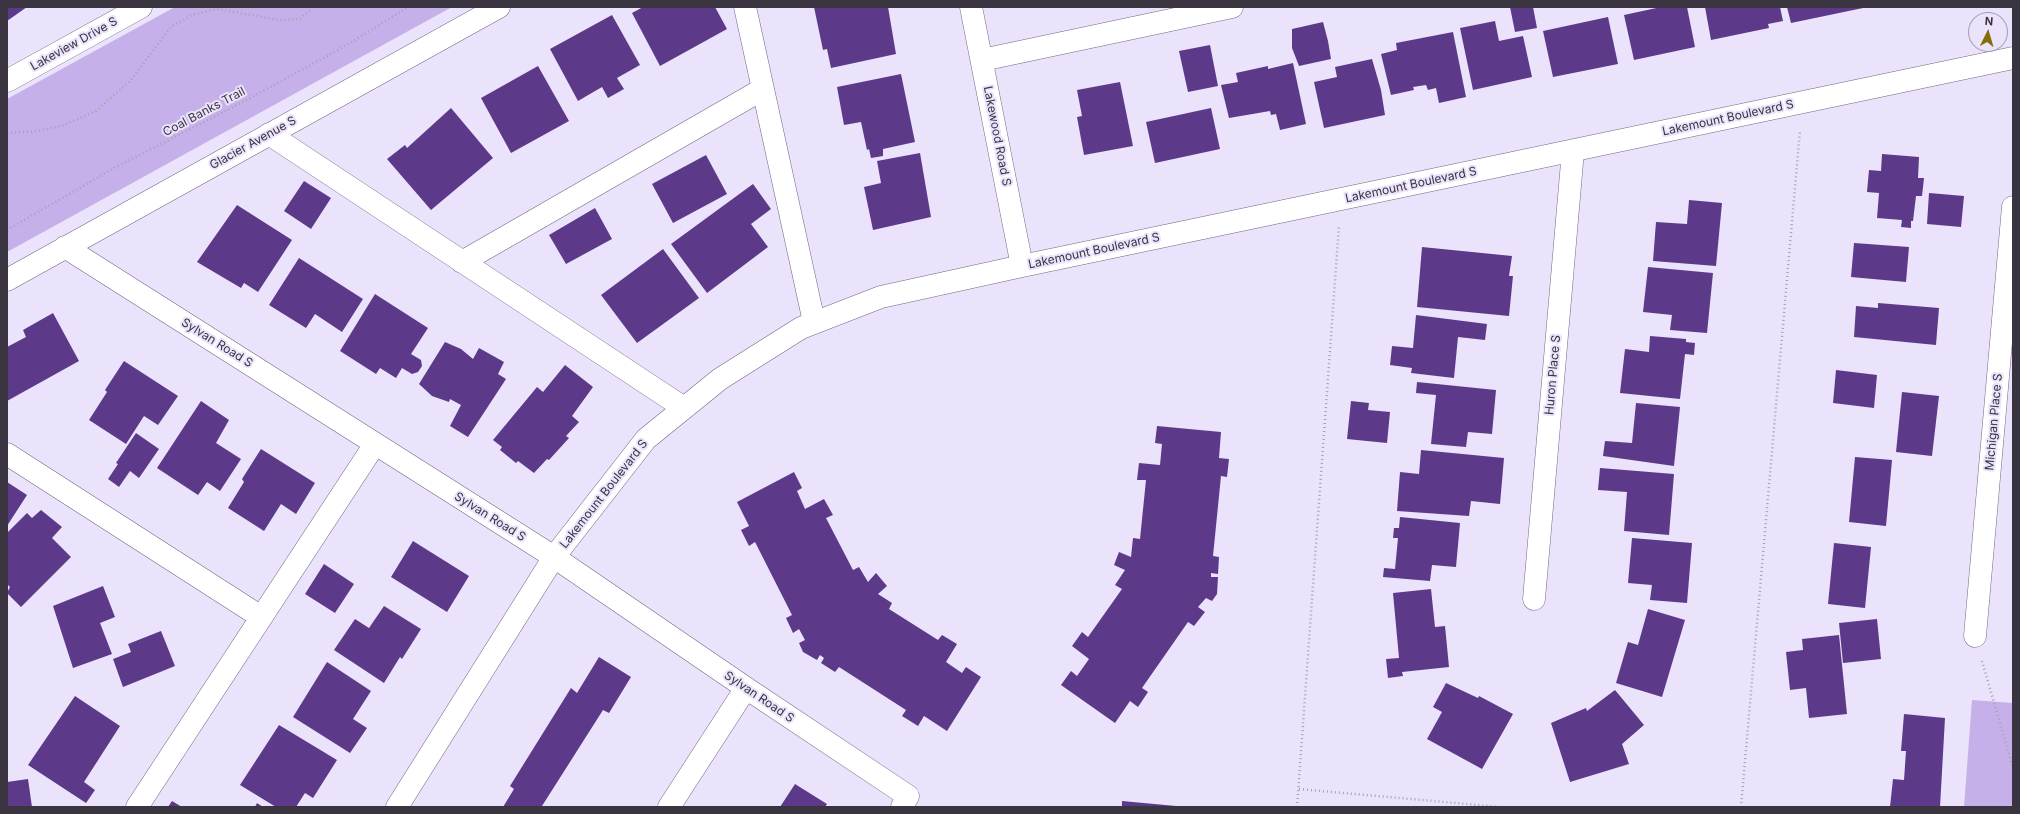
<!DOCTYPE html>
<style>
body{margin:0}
#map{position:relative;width:2020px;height:814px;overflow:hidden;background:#ebe3fb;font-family:Inter,sans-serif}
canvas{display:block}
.frame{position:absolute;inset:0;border:8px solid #393440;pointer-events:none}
.north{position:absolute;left:1968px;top:12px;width:40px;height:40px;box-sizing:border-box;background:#ebe3fb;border:1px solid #a49db0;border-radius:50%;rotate:5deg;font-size:11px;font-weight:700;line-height:16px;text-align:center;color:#393440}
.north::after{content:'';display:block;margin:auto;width:14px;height:18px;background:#866c08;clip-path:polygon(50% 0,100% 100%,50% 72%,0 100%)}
</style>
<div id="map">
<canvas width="2020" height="814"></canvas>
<div class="frame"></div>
<div class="north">N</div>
</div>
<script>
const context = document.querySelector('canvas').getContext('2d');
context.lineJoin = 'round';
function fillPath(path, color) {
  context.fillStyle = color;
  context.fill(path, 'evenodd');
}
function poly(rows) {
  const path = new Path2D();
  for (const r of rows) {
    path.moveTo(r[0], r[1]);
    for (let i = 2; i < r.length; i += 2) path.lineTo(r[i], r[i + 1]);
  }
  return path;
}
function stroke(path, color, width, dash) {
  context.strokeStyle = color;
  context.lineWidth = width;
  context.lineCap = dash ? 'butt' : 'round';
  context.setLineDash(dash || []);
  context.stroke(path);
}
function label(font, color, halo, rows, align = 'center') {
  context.font = font + ' Inter,sans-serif';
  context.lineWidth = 4;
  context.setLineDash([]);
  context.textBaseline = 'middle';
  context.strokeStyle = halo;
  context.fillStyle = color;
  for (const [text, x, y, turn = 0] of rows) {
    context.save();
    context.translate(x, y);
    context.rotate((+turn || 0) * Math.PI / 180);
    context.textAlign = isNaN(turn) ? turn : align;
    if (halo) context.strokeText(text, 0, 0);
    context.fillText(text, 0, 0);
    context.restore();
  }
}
fillPath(poly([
 [175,7,452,7,7,252,7,99],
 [1972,700,2013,703,2013,807,1964,807]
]), '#c5b0e9');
fillPath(poly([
 [7,7,27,7,7,21],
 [643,7,715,7,727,29,660,66,632,13],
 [814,7,888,7,896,54,831,68,827,49,823,50],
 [1510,7,1533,7,1537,28,1515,32],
 [1661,7,1687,7,1695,47,1634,60,1624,15],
 [1705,7,1780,7,1783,21,1768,24,1769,28,1711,40],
 [1787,7,1863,7,1863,8,1791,23],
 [612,15,640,65,617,78,624,89,608,98,602,87,578,101,550,49],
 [1608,17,1618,64,1553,77,1543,31],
 [1495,21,1499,41,1523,36,1532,77,1473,90,1460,28],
 [1323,22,1328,41,1331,59,1299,66,1292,48,1292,29],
 [1453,32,1466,97,1439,103,1436,88,1428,90,1426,85,1413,87,1414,90,1391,95,1381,54,1397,50,1396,43],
 [1210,45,1218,86,1188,92,1179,51],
 [1372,59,1381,90,1385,115,1324,128,1314,82,1337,77,1335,67],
 [1293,63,1306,124,1280,130,1276,114,1271,115,1270,111,1229,118,1221,85,1238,82,1236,73,1268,66,1268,69],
 [538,66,569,121,511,153,481,98],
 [901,74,915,142,883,149,883,147,883,156,871,158,869,149,867,150,861,122,844,125,837,87],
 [1120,82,1133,146,1084,155,1077,117,1082,116,1077,90],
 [451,108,493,158,431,210,387,159,405,145,407,148],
 [1211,108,1220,149,1155,163,1146,122],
 [920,153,931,217,873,230,864,187,881,183,877,161],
 [1882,154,1919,157,1918,178,1924,178,1922,196,1916,196,1913,221,1911,221,1911,228,1901,227,1902,220,1877,218,1879,193,1867,192,1869,170,1881,171],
 [706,155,727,194,673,223,652,184],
 [304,181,331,198,311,229,284,211],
 [753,184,771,209,751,224,768,247,707,293,671,244],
 [1929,193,1964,196,1961,227,1927,224],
 [1689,200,1722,203,1716,266,1653,261,1656,222,1687,224],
 [237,205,292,240,258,292,244,283,241,288,197,262],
 [595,208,612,239,566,264,549,235],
 [1854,243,1909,247,1906,282,1851,277],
 [1422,247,1512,256,1509,276,1513,276,1509,316,1417,307],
 [663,249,699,298,637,343,601,295],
 [299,258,363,299,342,332,315,314,306,328,269,305],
 [1648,267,1713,273,1707,333,1670,330,1672,315,1643,312],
 [375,294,428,328,411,354,421,360,422,366,418,372,412,374,402,368,396,378,380,368,376,374,340,351],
 [1878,303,1939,308,1936,345,1854,337,1856,306,1878,308],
 [53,313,79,361,7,401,7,347,26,337,23,330],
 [1416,315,1487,324,1485,340,1458,337,1454,378,1411,373,1412,368,1390,365,1392,346,1413,348],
 [1650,336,1686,339,1686,342,1695,343,1694,355,1685,354,1680,399,1620,393,1625,349,1649,352],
 [445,342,461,349,473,359,479,348,504,362,498,374,506,379,468,437,450,426,461,405,450,399,449,402,432,396,419,384],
 [124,361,178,396,158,425,144,416,126,444,89,420,107,392,105,390],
 [565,365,593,387,572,416,579,422,566,436,569,438,549,460,547,459,534,473,518,461,516,463,500,450,502,447,493,440,537,387,543,392],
 [1836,370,1877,375,1874,408,1833,403],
 [1417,382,1496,390,1492,434,1468,432,1466,447,1431,444,1436,395,1416,393],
 [1902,392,1939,396,1932,456,1896,452],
 [201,401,229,420,216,443,241,459,220,491,207,482,198,495,157,468],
 [1351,401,1369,403,1368,410,1390,412,1387,443,1347,439],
 [1636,403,1680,407,1674,466,1603,456,1605,441,1632,443],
 [1157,426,1221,432,1219,458,1229,459,1227,477,1221,476,1213,556,1219,557,1218,574,1211,573,1211,577,1218,577,1217,594,1212,601,1206,598,1198,607,1205,612,1194,626,1188,622,1142,688,1148,692,1138,707,1130,701,1115,723,1061,685,1071,671,1077,676,1089,659,1072,646,1082,632,1088,637,1122,589,1115,585,1125,570,1114,565,1119,552,1131,557,1133,538,1140,539,1146,480,1137,480,1139,463,1160,465,1162,444,1155,443],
 [136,433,159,449,139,478,130,471,119,487,108,479,118,464,116,463],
 [261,449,315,483,296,514,281,504,264,531,228,508,244,482,242,479],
 [1421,450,1504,458,1500,504,1471,501,1469,516,1397,511,1400,472,1419,474],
 [1855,457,1892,460,1886,526,1849,522],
 [1600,468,1674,474,1669,535,1624,531,1627,492,1598,490],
 [794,472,802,488,797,491,805,509,824,499,833,515,826,518,853,570,859,567,868,582,876,573,887,586,878,594,892,603,889,609,938,640,942,635,957,644,946,662,962,673,966,667,981,677,947,731,924,716,918,726,902,716,906,710,839,667,835,672,821,663,824,658,820,655,817,660,803,652,799,643,805,640,799,629,793,633,786,618,792,615,755,542,749,546,741,530,749,526,737,502],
 [7,482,27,495,7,526],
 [41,510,62,527,52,538,71,557,21,607,7,593,10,587,7,584,7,533,27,513,32,518],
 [1400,517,1460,523,1456,567,1432,565,1430,581,1383,577,1384,568,1395,569,1398,538,1393,538,1394,528,1399,528],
 [1632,538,1692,543,1687,603,1650,600,1652,585,1628,583],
 [413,541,469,576,447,612,391,577],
 [1834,543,1871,547,1865,608,1828,604],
 [324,564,354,584,335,613,305,594],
 [103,586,115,617,100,623,112,654,73,668,53,606],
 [1431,589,1435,627,1445,626,1449,667,1402,672,1403,676,1388,678,1386,659,1399,658,1393,593],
 [384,606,421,629,402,659,400,657,384,683,334,650,355,619,369,628],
 [1648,609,1685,620,1662,697,1616,683,1628,642,1638,645],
 [1877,619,1881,659,1843,663,1839,623],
 [161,631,175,666,123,687,113,659,131,652,128,644],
 [1839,635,1847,714,1809,718,1806,688,1790,690,1786,652,1803,650,1802,639],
 [599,657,631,677,609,713,603,710,542,806,543,807,503,807,514,789,510,786,571,688,577,693],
 [327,662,371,691,353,719,367,728,350,753,293,717],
 [1446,683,1478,698,1479,696,1513,714,1482,769,1427,739,1442,712,1433,707],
 [1615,690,1644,725,1622,744,1629,764,1570,782,1551,723,1586,708,1587,711],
 [75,696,120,726,84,782,95,790,86,803,28,765],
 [1904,714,1945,718,1940,807,1890,807,1893,779,1904,780,1906,751,1901,751],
 [279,725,337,760,313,798,305,793,296,807,276,807,240,785],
 [28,779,32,807,7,807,7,782],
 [795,784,827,804,825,807,780,807],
 [172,801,182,807,168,807],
 [1122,801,1176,806,1176,807,1122,807],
 [257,803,263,807,255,807]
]), '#5d3a89');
const minor = poly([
 [745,7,814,322],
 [971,7,1022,266],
 [982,60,1232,7],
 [7,81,141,7],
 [269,134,684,408],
 [65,247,554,557,746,688,908,796,902,807],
 [462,262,763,89],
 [7,280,499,7],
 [7,454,261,617],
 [1534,599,1573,151],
 [1975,636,2013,207],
 [137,807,375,444],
 [397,807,554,557,646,439,720,379,801,328,881,297,1022,266,2013,58],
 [669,807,746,688]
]);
stroke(minor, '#716882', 23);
stroke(poly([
 [7,133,38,131,64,125,96,111,130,81,171,27,192,15,217,9,279,20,300,19,313,7],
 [7,230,116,167,241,103,347,45,408,7],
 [1982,661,2013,768],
 [1299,789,1500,807],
 [1297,807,1339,226],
 [1741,807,1800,130]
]), '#a7a0b3', 2.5, [1, 3]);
stroke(minor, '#fff', 22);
label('12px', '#393440', '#ebe3fb', [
 ["Lakeview Drive S",74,44,-29],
 ["Coal Banks Trail",204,112,-28],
 ["Lakemount Boulevard S",1728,118,-12],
 ["Lakewood Road S",997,136,79],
 ["Glacier Avenue S",253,143,-29],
 ["Lakemount Boulevard S",1411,185,-12],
 ["Lakemount Boulevard S",1094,251,-12],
 ["Sylvan Road S",217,343,32],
 ["Huron Place S",1553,375,-85],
 ["Michigan Place S",1994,422,-85],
 ["Lakemount Boulevard S",604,494,-52],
 ["Sylvan Road S",490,517,32],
 ["Sylvan Road S",759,697,34]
]);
</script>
